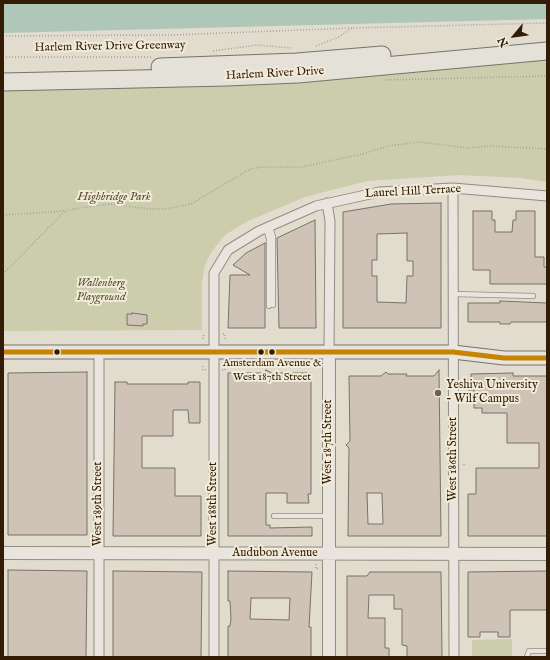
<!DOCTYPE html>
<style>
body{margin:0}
#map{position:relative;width:550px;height:660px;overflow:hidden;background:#e1dcce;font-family:"IM FELL English",serif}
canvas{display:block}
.frame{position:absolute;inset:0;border:4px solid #331c03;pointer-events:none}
.north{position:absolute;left:494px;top:16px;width:40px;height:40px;-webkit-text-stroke:3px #f1ebda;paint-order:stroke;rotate:241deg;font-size:11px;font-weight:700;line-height:16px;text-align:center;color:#331c03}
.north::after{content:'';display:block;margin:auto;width:14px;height:18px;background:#331c03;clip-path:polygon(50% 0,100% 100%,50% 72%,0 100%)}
</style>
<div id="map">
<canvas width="550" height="660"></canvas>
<div class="frame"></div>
<div class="north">N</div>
</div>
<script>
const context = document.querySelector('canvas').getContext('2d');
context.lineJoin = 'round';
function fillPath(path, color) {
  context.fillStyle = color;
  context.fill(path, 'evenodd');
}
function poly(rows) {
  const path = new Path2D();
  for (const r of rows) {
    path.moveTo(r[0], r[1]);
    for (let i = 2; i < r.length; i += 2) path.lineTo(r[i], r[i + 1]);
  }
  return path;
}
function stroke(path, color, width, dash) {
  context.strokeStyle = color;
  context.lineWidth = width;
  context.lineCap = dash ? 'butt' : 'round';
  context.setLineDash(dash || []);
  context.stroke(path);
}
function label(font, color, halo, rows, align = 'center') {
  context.font = font + ' "IM FELL English",serif';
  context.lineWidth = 4;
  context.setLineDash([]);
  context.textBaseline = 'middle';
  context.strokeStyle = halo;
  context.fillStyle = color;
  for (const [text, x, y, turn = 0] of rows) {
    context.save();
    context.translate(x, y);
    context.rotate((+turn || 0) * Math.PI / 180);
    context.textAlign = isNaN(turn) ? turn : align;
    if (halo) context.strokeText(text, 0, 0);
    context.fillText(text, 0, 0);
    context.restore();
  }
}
fillPath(poly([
 [547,58,547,182,521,178,459,175,367,181,305,197,246,222,225,235,212,251,205,265,202,282,202,330,3,331,3,88],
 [512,639,512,657,472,657,472,640]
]), '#cccdad');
fillPath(poly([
 [3,3,547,3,547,19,3,33]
]), '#afc7b8');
const building = poly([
 [441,203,441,328,343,328,343,212,391,204,441,203],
 [407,233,407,261,413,261,413,276,407,276,406,303,377,302,377,276,372,276,372,260,377,260,377,234,407,233],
 [473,211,492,211,492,220,495,220,495,232,512,232,513,220,516,220,516,211,535,211,535,257,544,257,544,267,547,267,547,284,490,284,490,270,473,270,473,211],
 [315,220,316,328,279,328,277,238,315,220],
 [265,243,265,328,228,328,230,275,250,275,233,265,246,253,265,243],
 [500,301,547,303,547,322,511,322,510,324,500,324,500,322,468,322,468,303,500,303,500,301],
 [132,313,147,315,147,324,143,324,143,326,127,325,127,314,132,314,132,313],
 [266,370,272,373,311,373,311,494,308,494,309,503,287,503,287,493,266,493,266,525,270,525,270,528,312,527,312,536,228,536,228,373,265,373,266,370],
 [439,370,441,536,348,536,349,448,346,445,350,441,349,376,381,376,386,372,388,374,407,374,406,376,434,376,439,370],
 [367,493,382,493,383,524,368,524,367,493],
 [87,372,87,535,8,535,8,373,87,372],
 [513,373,513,376,547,376,547,536,468,536,468,494,476,494,476,468,539,468,539,443,507,443,507,413,482,413,482,408,474,408,474,390,468,390,468,379,471,379,471,374,513,373],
 [115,382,127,382,127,384,188,384,188,382,200,382,200,423,189,423,188,410,173,410,173,436,142,436,142,468,175,468,175,496,201,496,201,536,113,536,115,382],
 [8,570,87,571,86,657,8,657,8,570],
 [113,571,202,572,201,657,113,657,113,571],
 [228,571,312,572,309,627,311,627,311,657,228,657,228,626,230,626,231,619,230,601,228,601,228,571],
 [251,598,290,598,289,620,250,619,251,598],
 [547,571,547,610,510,610,510,637,498,637,498,632,480,632,480,637,468,637,468,572,547,571],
 [370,572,441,572,442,657,407,657,407,646,402,645,402,609,394,609,394,595,369,595,368,618,385,618,385,648,389,648,389,657,347,657,347,576,367,576,370,572]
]);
fillPath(building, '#cfc2b7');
stroke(building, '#787267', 1);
const service = poly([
 [270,226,273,237,273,305],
 [266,228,269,239,269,306],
 [453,294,533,296],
 [274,516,329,516],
 [527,657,529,651,547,651]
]);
const minor = poly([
 [453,188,454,657],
 [327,203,330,221,329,352],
 [99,352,99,657],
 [214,657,214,273,228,250,259,231,316,206,379,192,453,188,547,196]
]);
const tertiary = poly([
 [3,553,547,554],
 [329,657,329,352]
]);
const secondary = poly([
 [3,352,453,352,504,358,547,358]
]);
const motorway = poly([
 [160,67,297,62,382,55],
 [3,82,227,77,298,74,547,51]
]);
stroke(service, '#928c81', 6);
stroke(minor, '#928c81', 11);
stroke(tertiary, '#928c81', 14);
stroke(secondary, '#787267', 15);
stroke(motorway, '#787267', 19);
stroke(poly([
 [3,36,172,35,352,28],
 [316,46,339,37,352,28,547,23],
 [213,51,257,45,292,48],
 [3,57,151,57],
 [385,80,547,76],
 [3,215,65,211],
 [3,274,65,211,73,209,109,204,150,209,166,209,191,204,250,169,262,167,302,167,362,154,389,146,419,142,468,148,490,146,547,149],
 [223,334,225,334,225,339],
 [203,339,204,334],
 [203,366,203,370,206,370],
 [222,370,225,370,225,365],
 [464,465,464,462],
 [316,564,316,569,319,568]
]), '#a5a098', 1.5, [1, 2]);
stroke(service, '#e9e5de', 4.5);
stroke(minor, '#e9e5de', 9);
stroke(tertiary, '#e9e5de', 12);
stroke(secondary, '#e9e5de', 13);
stroke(motorway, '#e4e1d9', 17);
stroke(poly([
 [3,352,453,352,504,358,547,358]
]), '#c68401', 5);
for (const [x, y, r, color] of [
 [57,352,3.5,"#331c03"],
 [261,352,3.5,"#331c03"],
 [272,352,3.5,"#331c03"],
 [438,393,4,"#705f4a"]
]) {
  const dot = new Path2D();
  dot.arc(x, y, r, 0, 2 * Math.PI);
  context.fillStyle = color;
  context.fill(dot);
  stroke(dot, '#f1ebda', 1.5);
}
label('11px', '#331c03', '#f1ebda', [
 ["Amsterdam Avenue &",272,364],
 ["West 187th Street",272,378]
]);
label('12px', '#331c03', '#f1ebda', [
 ["Harlem River Drive Greenway",110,47,-1],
 ["Harlem River Drive",275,74,-3],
 ["Laurel Hill Terrace",413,192,-3],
 ["West 187th Street",329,442,-90],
 ["West 186th Street",454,459,-90],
 ["West 189th Street",99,504,-90],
 ["West 188th Street",214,504,-90],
 ["Audubon Avenue",275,554]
]);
label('italic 12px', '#5c4e2e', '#f1ebda', [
 ["Highbridge Park",114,198],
 ["Wallenberg",101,284],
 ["Playground",101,298]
]);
label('12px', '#331c03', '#f1ebda', [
 ["Yeshiva University",446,386],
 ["- Wilf Campus",446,400]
], 'left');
</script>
